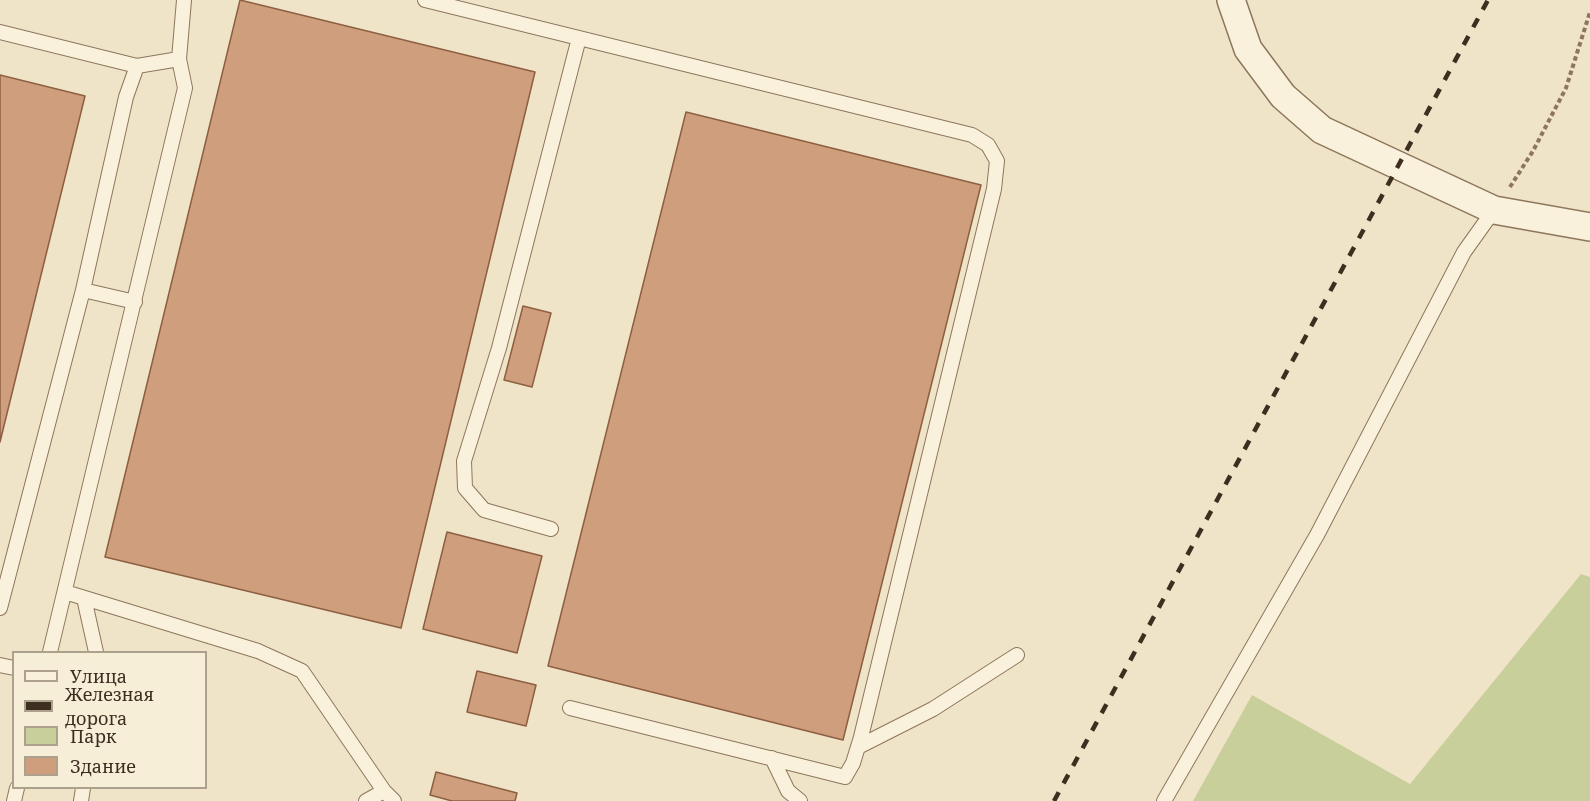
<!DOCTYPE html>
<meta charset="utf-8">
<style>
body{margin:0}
#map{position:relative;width:1590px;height:801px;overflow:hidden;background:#f0e4c8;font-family:"Noto Serif",serif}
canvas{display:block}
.legend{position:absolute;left:12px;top:651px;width:195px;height:138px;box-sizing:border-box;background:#f7eed8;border:2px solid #ada18e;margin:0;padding:8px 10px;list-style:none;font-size:18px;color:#3d2e20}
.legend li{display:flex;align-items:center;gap:12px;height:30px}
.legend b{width:30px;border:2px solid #ada18e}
</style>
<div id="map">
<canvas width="1590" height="801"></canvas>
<ul class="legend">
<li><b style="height:8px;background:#faf1dc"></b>Улица</li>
<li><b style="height:8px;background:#3d2e20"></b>Железная дорога</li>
<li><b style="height:16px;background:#c9cf9b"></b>Парк</li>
<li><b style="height:16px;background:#cf9f7d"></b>Здание</li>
</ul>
</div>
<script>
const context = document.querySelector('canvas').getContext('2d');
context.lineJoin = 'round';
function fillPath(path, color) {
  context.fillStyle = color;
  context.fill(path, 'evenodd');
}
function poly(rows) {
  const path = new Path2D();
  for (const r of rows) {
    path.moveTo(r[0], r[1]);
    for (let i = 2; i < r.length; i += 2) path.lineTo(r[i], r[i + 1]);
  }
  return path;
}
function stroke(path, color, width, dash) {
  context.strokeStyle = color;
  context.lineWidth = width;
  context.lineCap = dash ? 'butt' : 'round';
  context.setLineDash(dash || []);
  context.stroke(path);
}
fillPath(poly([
 [1581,574,1590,577,1590,801,1193,801,1252,695,1410,784]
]), '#c9cf9b');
const building = poly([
 [240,0,535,72,401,628,105,557,240,0],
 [0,75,85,96,0,442,0,75],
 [686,112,981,185,843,740,548,666,686,112],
 [523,306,551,313,532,387,504,380,523,306],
 [447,532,542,556,517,653,423,629,447,532],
 [477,671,536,685,526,726,467,712,477,671],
 [436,772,517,793,515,801,452,801,430,795,436,772]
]);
fillPath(building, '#cf9f7d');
stroke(building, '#8d5f41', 1.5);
const service = poly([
 [425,0,972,135,988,145,997,161,994,189,861,737,853,763,845,777,570,708],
 [0,32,137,66,179,59],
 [83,290,135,302],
 [551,529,484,510,465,488,464,461,499,348,579,38],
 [65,592,258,651,302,671,384,791,394,801],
 [84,598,96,652],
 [0,608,83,290,126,97,137,66],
 [50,652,185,88,179,59,184,0],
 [0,665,14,668],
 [858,747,933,709,1017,655],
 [772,758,788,791,800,801],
 [14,801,17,788],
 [81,801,83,788],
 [366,801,384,791],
 [1164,801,1317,535,1464,252,1494,210]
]);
const minor = poly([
 [1231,0,1248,49,1283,96,1322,130,1494,210,1590,227]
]);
stroke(service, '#8d765c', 16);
stroke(minor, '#8d765c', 30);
stroke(poly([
 [1510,187,1533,151,1566,88,1590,12]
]), '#8d765c', 4, [4.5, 3]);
stroke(service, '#faf1dc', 14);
stroke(minor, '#faf1dc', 27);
stroke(poly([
 [1054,801,1488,0]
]), '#3d2e20', 4.5, [10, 10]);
</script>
